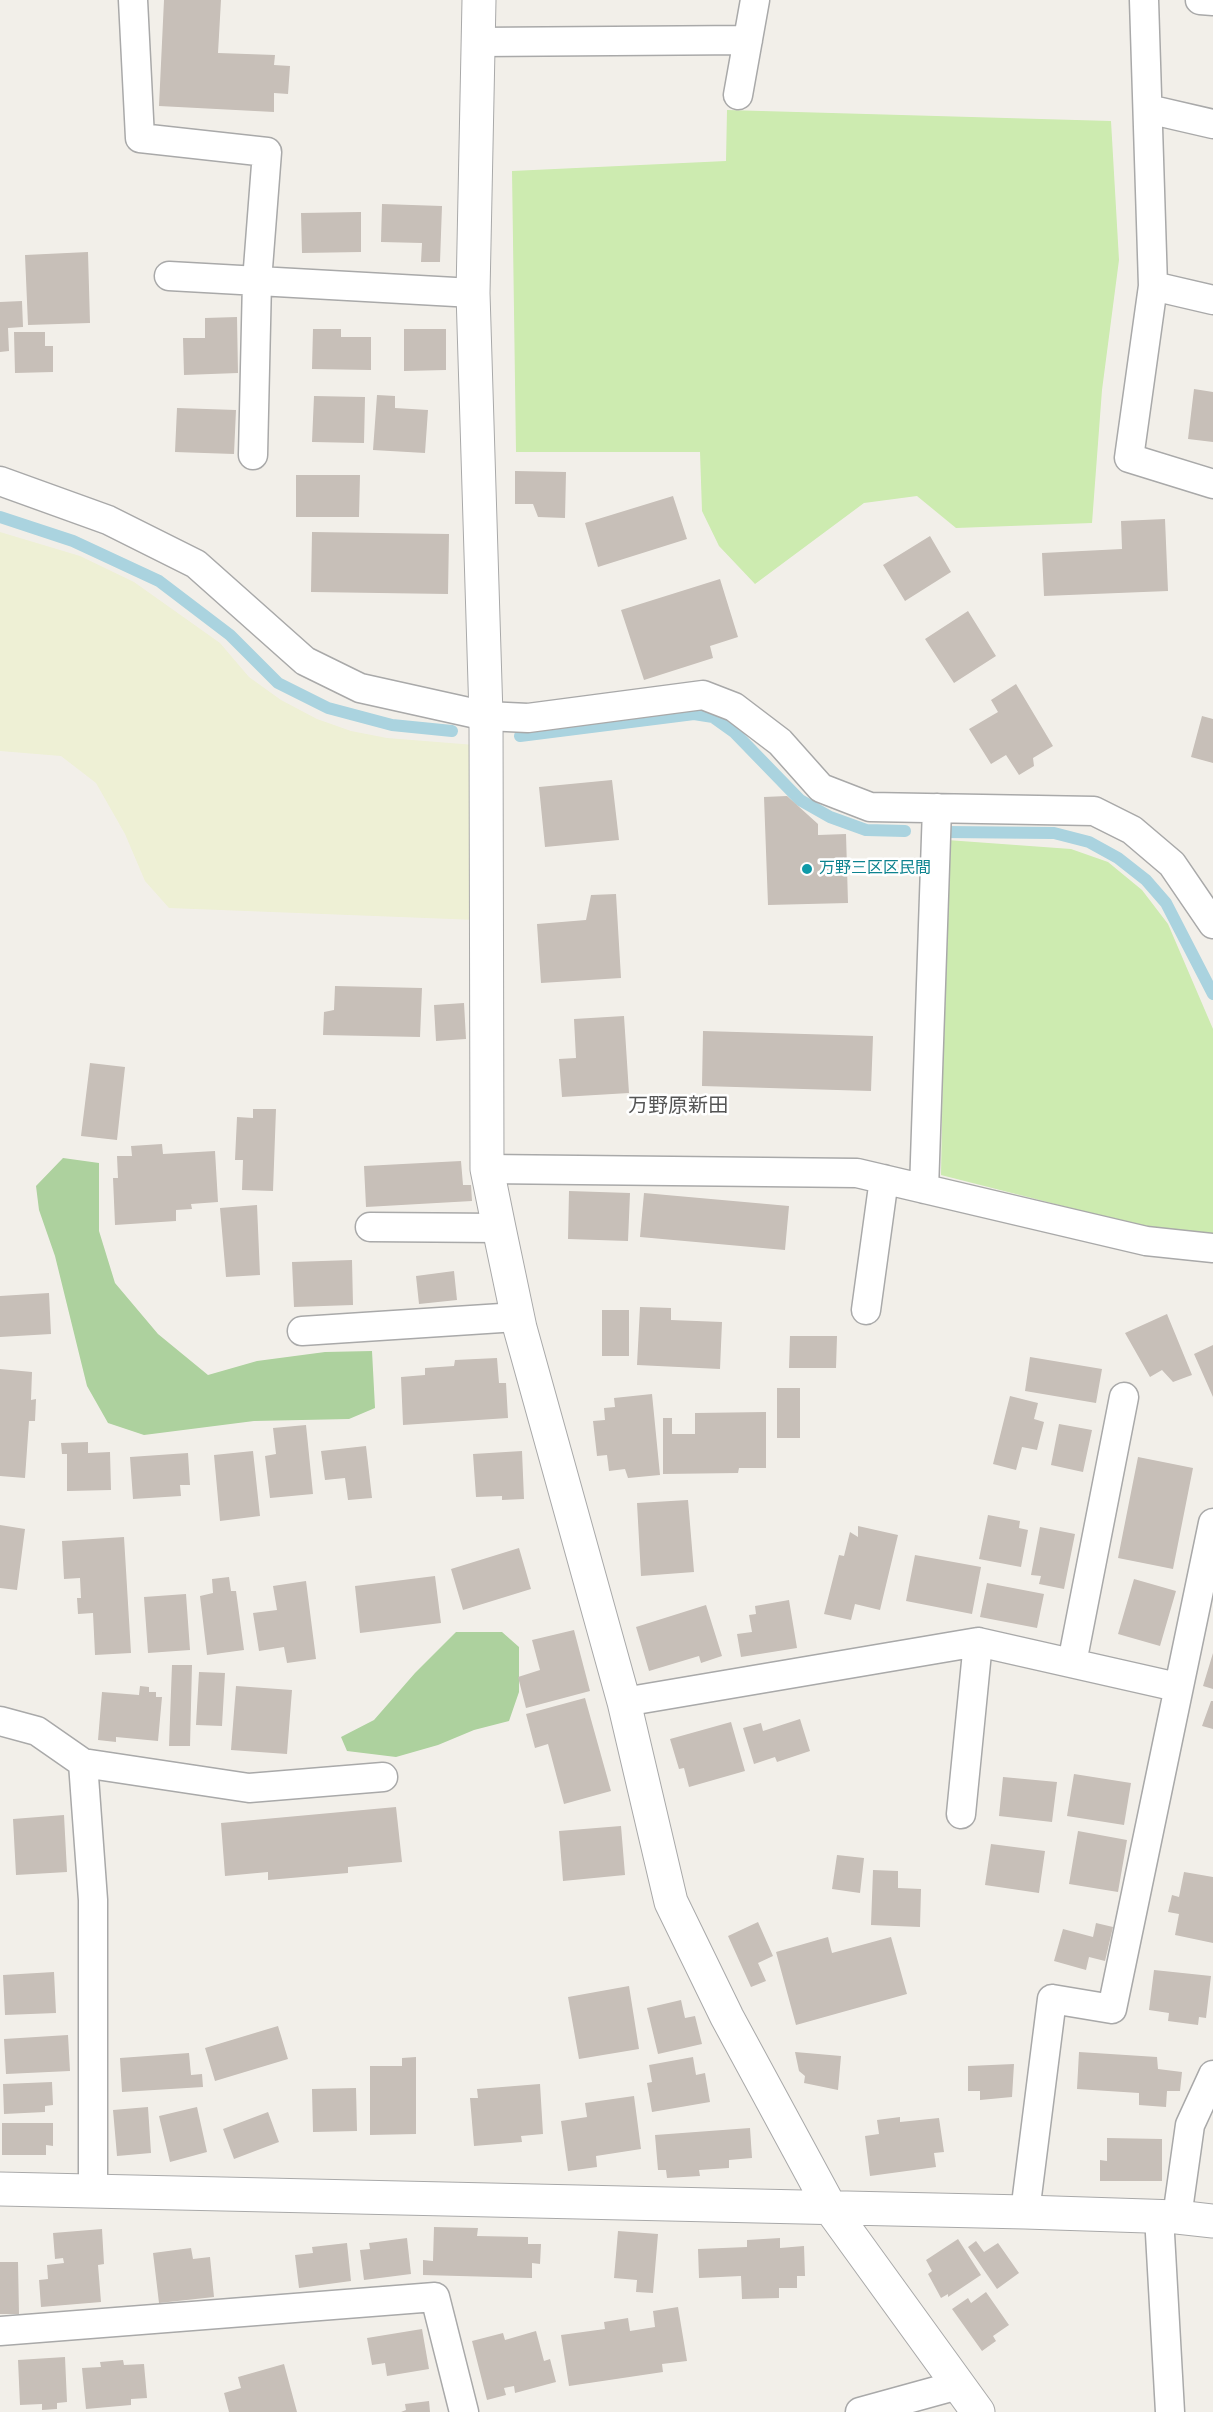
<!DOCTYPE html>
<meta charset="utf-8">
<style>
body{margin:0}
canvas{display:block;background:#f2efe9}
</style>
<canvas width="1213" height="2412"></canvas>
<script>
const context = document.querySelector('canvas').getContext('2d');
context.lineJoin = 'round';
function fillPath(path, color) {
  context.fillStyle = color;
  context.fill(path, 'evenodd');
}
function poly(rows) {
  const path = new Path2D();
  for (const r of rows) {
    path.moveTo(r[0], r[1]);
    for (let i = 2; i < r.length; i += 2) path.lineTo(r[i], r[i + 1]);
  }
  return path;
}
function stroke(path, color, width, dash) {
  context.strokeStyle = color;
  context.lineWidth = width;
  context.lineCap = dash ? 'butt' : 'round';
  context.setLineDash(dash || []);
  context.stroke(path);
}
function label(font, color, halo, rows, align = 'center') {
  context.font = font + ' "Fira Sans Condensed","Noto Sans JP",sans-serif';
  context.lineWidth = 5;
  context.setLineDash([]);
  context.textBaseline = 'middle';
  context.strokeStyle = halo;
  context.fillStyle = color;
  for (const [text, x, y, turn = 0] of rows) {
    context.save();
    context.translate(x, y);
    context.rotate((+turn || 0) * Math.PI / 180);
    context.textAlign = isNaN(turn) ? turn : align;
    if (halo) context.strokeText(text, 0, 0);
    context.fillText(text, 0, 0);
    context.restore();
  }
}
fillPath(poly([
 [0,532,80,556,134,582,220,643,249,677,281,700,317,719,351,731,387,738,475,745,477,920,169,908,145,881,125,834,96,783,61,756,0,751]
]), '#eef0d5');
fillPath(poly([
 [727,110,1111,121,1119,260,1102,390,1092,523,956,528,917,496,864,503,755,584,719,546,702,511,700,452,516,452,512,171,726,161],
 [947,840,1071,849,1108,862,1142,890,1168,924,1213,1029,1213,1236,1134,1224,941,1175]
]), '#cdebb0');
fillPath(poly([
 [63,1158,99,1163,99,1231,115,1283,158,1334,208,1375,257,1361,325,1352,372,1351,375,1408,349,1419,254,1421,144,1435,108,1423,87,1386,55,1256,39,1210,36,1186],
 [456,1632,502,1632,519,1647,519,1692,509,1721,474,1730,438,1745,396,1757,347,1751,341,1737,374,1720,415,1673]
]), '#add19e');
stroke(poly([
 [0,517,73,541,159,581,230,635,278,683,328,708,392,725,452,731],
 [520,736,694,714,713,717,734,732,800,800,830,817,866,830,905,831],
 [945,832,1054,833,1089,842,1118,858,1146,880,1166,903,1213,994]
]), '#aad3df', 12);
fillPath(poly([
 [164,0,221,0,218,53,275,55,274,65,290,66,288,94,274,93,274,112,159,106],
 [382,204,442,206,440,262,421,262,422,243,381,242],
 [361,212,361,252,302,253,301,213],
 [88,252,90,323,28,325,25,255],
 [22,301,23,327,8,328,9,351,0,352,0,302],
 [237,317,238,373,184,375,183,338,205,338,205,318],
 [313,329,341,329,341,337,371,337,371,370,312,369],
 [404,329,446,329,446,370,404,371],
 [14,332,45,332,45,346,53,346,53,372,15,373],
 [1194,389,1213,392,1213,442,1188,439],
 [377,395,395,396,395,408,428,410,425,453,373,450],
 [314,396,365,397,364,443,312,442],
 [177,408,236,410,234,454,175,452],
 [515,471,566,472,565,518,538,517,533,504,515,504],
 [296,475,360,475,359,517,296,517],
 [673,496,687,539,598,567,585,523],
 [1165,519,1168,591,1044,596,1042,553,1122,549,1121,521],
 [312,532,449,534,448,594,311,592],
 [930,536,951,572,905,601,883,565],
 [720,579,738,637,710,646,713,658,644,680,621,610],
 [968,611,996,656,954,683,925,639],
 [1016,684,1053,746,1033,758,1034,766,1019,775,1006,755,991,764,969,729,998,712,991,700],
 [1202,716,1213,719,1213,763,1191,757],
 [612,780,619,840,545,847,539,787],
 [787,796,818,824,818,835,846,834,848,903,768,905,764,797],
 [616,894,621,978,541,983,537,924,586,920,591,895],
 [335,986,422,988,420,1037,323,1035,324,1012,334,1010],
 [464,1003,466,1039,436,1041,434,1005],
 [624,1016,629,1093,562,1097,559,1059,576,1058,574,1019],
 [703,1031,873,1036,871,1091,702,1086],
 [90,1063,125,1067,117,1140,81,1136],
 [253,1109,276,1109,273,1191,242,1190,243,1160,235,1160,237,1117,253,1118],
 [162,1144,163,1154,215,1151,218,1202,191,1204,192,1209,176,1210,176,1221,115,1225,113,1178,118,1178,117,1156,132,1156,131,1146],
 [461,1161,463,1185,471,1185,472,1201,366,1207,364,1166],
 [569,1191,630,1193,628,1241,568,1239],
 [644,1193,789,1206,785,1250,640,1237],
 [257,1205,260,1275,226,1277,220,1208],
 [352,1260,353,1305,294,1307,292,1262],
 [454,1271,457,1300,419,1304,416,1276],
 [49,1293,51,1334,0,1337,0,1296],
 [640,1307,671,1308,671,1320,722,1322,720,1369,637,1365],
 [602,1310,629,1310,629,1356,602,1356],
 [1167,1314,1192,1375,1173,1382,1162,1370,1150,1377,1125,1333],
 [790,1336,837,1336,836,1368,789,1368],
 [1213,1345,1213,1397,1194,1354],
 [1030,1357,1102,1369,1096,1403,1025,1391],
 [497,1358,499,1383,506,1383,508,1418,403,1425,401,1377,425,1375,425,1368,454,1366,455,1360],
 [0,1369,32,1372,31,1400,36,1399,35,1421,29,1421,25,1478,0,1476],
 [777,1388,800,1388,800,1438,777,1438],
 [652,1394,660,1475,628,1478,625,1469,609,1471,607,1455,597,1456,593,1421,605,1420,604,1408,615,1407,614,1398],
 [1010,1396,1038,1403,1034,1419,1044,1422,1037,1450,1022,1447,1016,1470,993,1464],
 [766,1412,766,1468,739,1468,738,1473,663,1474,663,1418,672,1418,672,1434,695,1434,695,1413],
 [1059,1424,1092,1430,1083,1472,1051,1465],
 [306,1425,313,1494,270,1498,265,1456,276,1454,273,1428],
 [88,1442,88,1453,110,1452,111,1490,67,1491,67,1454,62,1454,61,1443],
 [366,1446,372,1498,348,1500,345,1478,325,1480,321,1451],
 [253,1451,260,1516,220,1521,214,1455],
 [522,1451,524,1499,502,1500,502,1496,476,1497,473,1454],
 [188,1453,190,1485,180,1485,181,1496,133,1499,130,1457],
 [1138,1457,1193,1468,1173,1569,1118,1558],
 [688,1500,694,1572,641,1576,637,1503],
 [988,1515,1020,1521,1019,1528,1028,1530,1021,1567,979,1559],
 [0,1525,25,1529,17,1590,0,1588],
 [858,1526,898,1535,880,1610,855,1604,851,1620,824,1614,839,1555,844,1556,850,1532,858,1537],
 [1040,1527,1075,1534,1064,1589,1039,1584,1041,1576,1031,1575],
 [124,1537,131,1653,95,1655,93,1613,78,1614,77,1598,81,1598,80,1578,64,1579,62,1541],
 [519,1548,531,1589,463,1610,451,1569],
 [915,1555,981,1567,972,1614,906,1601],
 [435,1576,441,1623,360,1633,355,1586],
 [229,1577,231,1591,236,1591,244,1650,207,1655,200,1596,213,1593,212,1579],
 [1134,1579,1176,1591,1160,1646,1118,1634],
 [306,1581,316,1659,287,1663,284,1647,259,1651,253,1613,277,1610,273,1586],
 [987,1583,1044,1594,1037,1628,980,1617],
 [186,1594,190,1650,148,1653,144,1597],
 [789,1600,797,1648,741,1657,737,1634,752,1632,749,1615,756,1614,755,1606],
 [706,1605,722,1656,701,1663,699,1656,649,1671,636,1627],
 [574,1630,590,1691,526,1708,518,1677,540,1670,532,1640],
 [1213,1653,1213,1689,1203,1686],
 [172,1665,192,1665,190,1746,169,1746],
 [199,1672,225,1673,222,1726,196,1725],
 [140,1686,149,1687,149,1692,156,1692,156,1697,162,1697,158,1741,116,1737,116,1742,98,1740,102,1692,139,1695],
 [236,1686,292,1690,287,1754,231,1750],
 [585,1698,611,1791,564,1804,548,1744,535,1748,526,1714],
 [1211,1701,1213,1701,1213,1729,1202,1726],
 [800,1719,810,1751,777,1762,775,1757,754,1764,743,1728,761,1723,763,1731],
 [731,1722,745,1771,689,1787,684,1768,679,1769,670,1739],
 [1074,1774,1131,1783,1124,1825,1067,1816],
 [1003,1777,1057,1782,1052,1822,999,1816],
 [396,1807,402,1862,348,1867,348,1873,268,1880,268,1872,225,1876,221,1823],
 [64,1815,67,1872,16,1875,13,1819],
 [621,1826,625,1875,563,1881,559,1831],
 [1078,1831,1127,1840,1118,1892,1069,1884],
 [991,1844,1045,1851,1039,1893,985,1885],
 [837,1855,864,1858,860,1893,832,1889],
 [873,1870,898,1871,898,1888,921,1889,920,1927,871,1925],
 [1184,1872,1213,1877,1213,1943,1175,1935,1179,1914,1168,1912,1172,1895,1179,1897],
 [758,1922,773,1956,758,1963,766,1981,751,1987,728,1936],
 [1096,1923,1113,1927,1105,1961,1089,1957,1086,1970,1054,1961,1063,1929,1093,1937],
 [828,1937,832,1953,891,1937,907,1994,796,2025,776,1952],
 [1154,1970,1211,1976,1206,2018,1199,2017,1198,2025,1168,2021,1169,2013,1149,2010],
 [54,1972,56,2013,5,2015,3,1975],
 [629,1986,639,2049,579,2059,568,1997],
 [681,2000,685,2018,695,2016,702,2044,658,2054,647,2008],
 [278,2026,288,2059,215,2081,205,2048],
 [68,2035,70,2071,6,2074,4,2039],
 [795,2052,841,2056,838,2090,804,2083,805,2076,799,2071],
 [1079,2052,1157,2057,1158,2069,1182,2072,1180,2091,1167,2091,1166,2107,1139,2105,1139,2093,1077,2089],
 [189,2053,191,2075,202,2074,203,2087,122,2092,120,2058],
 [416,2057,416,2134,370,2135,370,2066,402,2066,402,2058],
 [693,2057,696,2075,705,2073,710,2102,652,2112,647,2083,652,2082,649,2065],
 [1014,2064,1012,2097,980,2100,980,2091,968,2091,968,2066],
 [52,2082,53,2105,45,2106,45,2112,4,2114,3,2084],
 [540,2084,543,2134,521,2136,522,2142,474,2146,470,2098,478,2098,477,2089],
 [356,2088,357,2131,313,2132,312,2089],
 [634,2096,641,2149,596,2156,597,2167,568,2171,561,2121,587,2117,585,2103],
 [148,2107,151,2153,117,2156,113,2110],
 [197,2107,207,2152,170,2162,159,2116],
 [268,2112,279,2142,234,2159,223,2129],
 [900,2117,900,2122,939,2118,944,2152,934,2153,936,2167,870,2176,865,2136,879,2134,877,2120],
 [2,2123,53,2123,53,2146,46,2145,46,2155,2,2155],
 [750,2128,752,2158,729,2160,729,2168,699,2170,700,2176,667,2178,666,2170,658,2170,655,2135],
 [1107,2138,1162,2139,1162,2181,1100,2181,1100,2160,1107,2161],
 [434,2227,478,2228,477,2236,528,2237,528,2244,541,2244,540,2264,532,2263,532,2278,423,2275,423,2260,433,2261],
 [102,2229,104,2264,98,2265,101,2302,41,2307,39,2280,48,2279,47,2265,64,2263,63,2258,55,2259,53,2233],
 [618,2231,658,2234,653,2293,636,2292,637,2280,614,2278],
 [407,2238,411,2274,364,2280,360,2250,370,2249,369,2243],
 [780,2238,780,2248,804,2246,805,2276,797,2276,797,2288,779,2288,779,2298,742,2299,741,2276,699,2278,698,2249,747,2247,747,2240],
 [958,2239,981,2275,948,2297,948,2294,941,2298,928,2274,932,2271,926,2260],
 [976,2241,984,2252,998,2243,1019,2273,997,2289,968,2247],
 [347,2243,351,2281,299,2288,295,2255,313,2253,312,2247],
 [191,2248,193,2259,210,2257,214,2297,159,2303,153,2253],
 [0,2262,18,2262,19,2314,0,2314],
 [986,2292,1009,2325,993,2336,996,2341,982,2351,952,2309,968,2298,971,2303],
 [678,2307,687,2361,662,2364,663,2372,569,2386,561,2335,605,2329,604,2322,628,2318,630,2331,655,2327,653,2311],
 [422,2329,429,2369,387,2376,385,2363,372,2365,367,2338],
 [536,2331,544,2361,550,2359,556,2382,515,2393,514,2386,504,2388,506,2395,487,2400,472,2341,503,2333,505,2340],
 [65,2357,67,2402,57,2403,57,2409,42,2410,42,2404,20,2405,18,2360],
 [123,2360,124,2365,144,2364,147,2398,131,2399,131,2405,86,2409,82,2368,101,2367,100,2362],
 [284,2364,297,2412,229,2412,224,2393,241,2388,238,2377],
 [429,2401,430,2412,401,2412,406,2410,405,2404]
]), '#c7bfb8');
const minor = poly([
 [133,0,140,138,267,152,257,281,253,455],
 [1144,0,1153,286,1129,458,1213,484],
 [1200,0,1213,1],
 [478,42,748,40],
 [738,95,755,0],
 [1148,109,1213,124],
 [169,276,473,293],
 [1153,286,1213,300],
 [0,481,108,520,196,564,305,661,360,688,486,716,528,718,703,695,734,707,780,742,821,788,870,807,1094,811,1132,830,1172,864,1213,924],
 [487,1169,857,1173,1146,1241,1213,1248],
 [924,1189,937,808],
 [370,1227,499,1228],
 [866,1310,884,1179],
 [302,1331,517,1317],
 [1072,1663,1124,1397],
 [624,1702,978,1642,1177,1687],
 [0,1721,37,1731,83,1763,249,1788,383,1777],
 [83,1763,93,1900,93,2191],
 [961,1814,978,1642],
 [1025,2212,1052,1999,1112,2009,1213,1523],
 [1159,2216,1170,2412],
 [1177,2217,1190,2125,1213,2075],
 [0,2331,435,2297,464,2412],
 [860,2412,958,2385]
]);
const tertiary = poly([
 [479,0,473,293,486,716,487,1169,499,1228,520,1328,624,1702,671,1902,727,2017,831,2209,978,2412],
 [0,2189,1025,2212,1177,2217,1213,2221]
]);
stroke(minor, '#a9a9a9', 31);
stroke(tertiary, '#a9a9a9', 35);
stroke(minor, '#fff', 28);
stroke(tertiary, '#fff', 33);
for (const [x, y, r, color] of [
 [807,869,6,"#0f9aa8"]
]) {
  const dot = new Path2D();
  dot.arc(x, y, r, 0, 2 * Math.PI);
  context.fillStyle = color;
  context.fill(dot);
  stroke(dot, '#fff', 2);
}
label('16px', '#0d838f', '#fff', [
 ["万野三区区民間",819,869]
], 'left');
label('20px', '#555', '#fff', [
 ["万野原新田",678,1106]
]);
</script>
